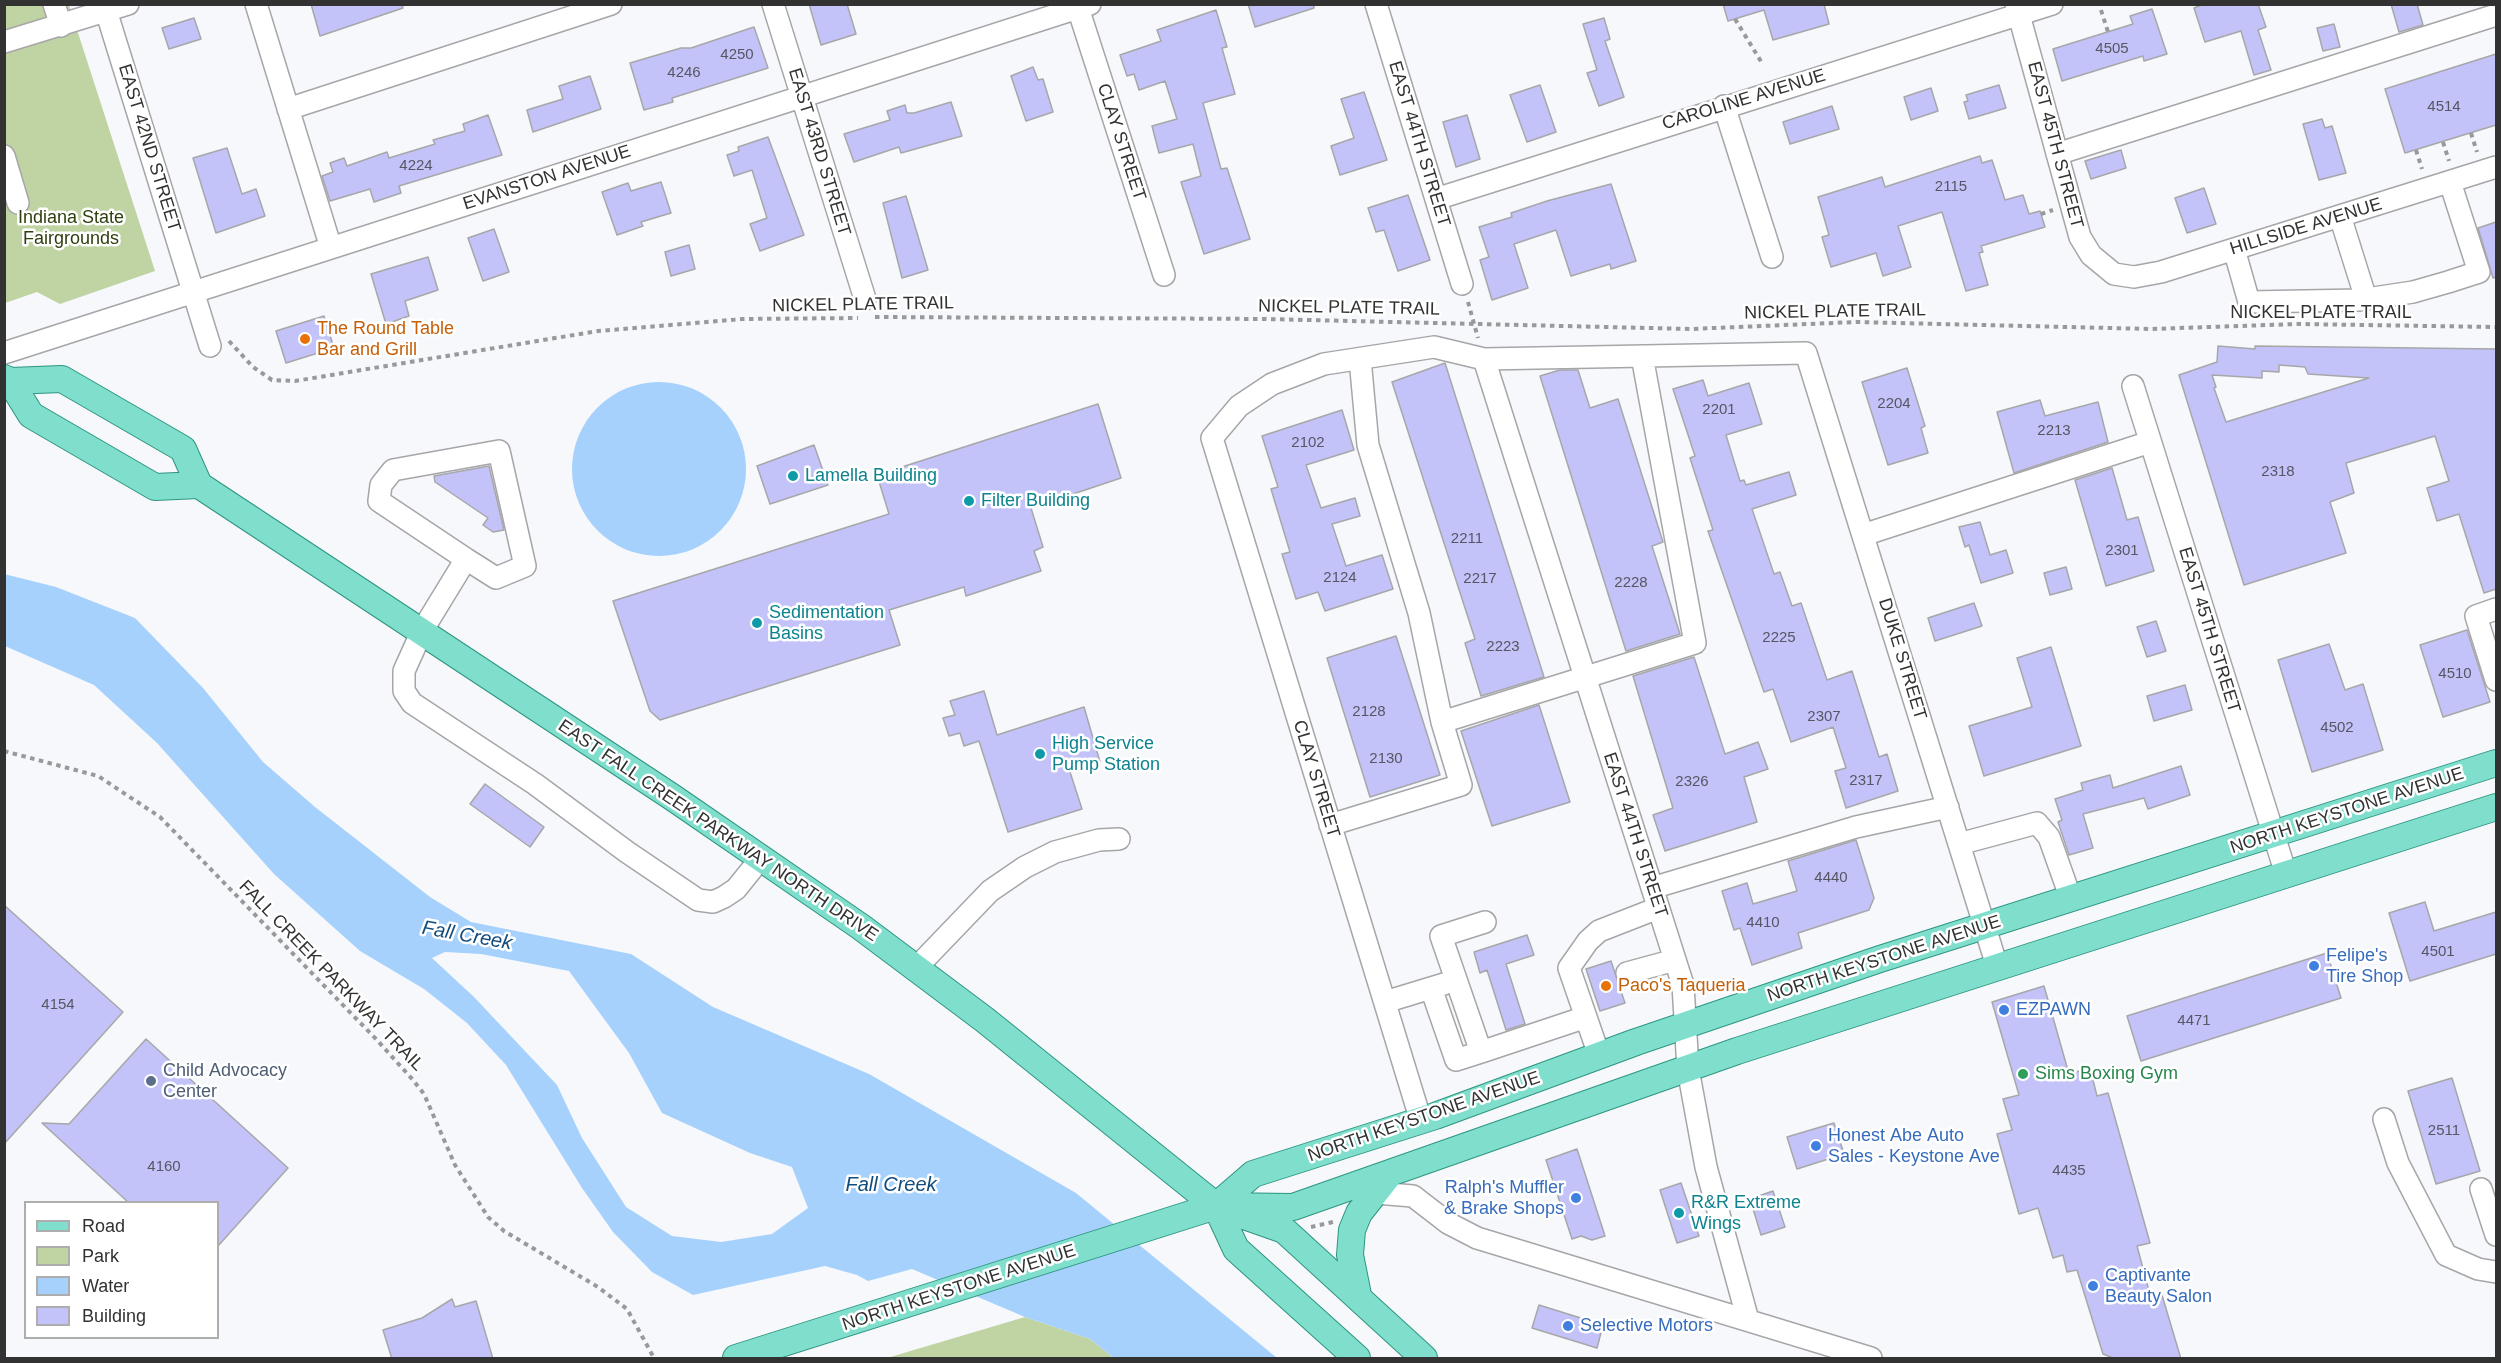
<!DOCTYPE html>
<style>
body{margin:0}
#map{position:relative;width:2501px;height:1363px;overflow:hidden;background:#f7f8fb;font-family:Helvetica,sans-serif}
canvas{display:block}
.frame{position:absolute;inset:0;border:6px solid #323233;pointer-events:none}
.legend{position:absolute;left:24px;top:1201px;width:195px;height:138px;box-sizing:border-box;background:#fff;border:2px solid #adadad;margin:0;padding:8px 10px;list-style:none;font-size:18px;color:#323233}
.legend li{display:flex;align-items:center;gap:12px;height:30px}
.legend b{width:30px;border:2px solid #adadad}
</style>
<div id="map">
<canvas width="2501" height="1363"></canvas>
<div class="frame"></div>
<ul class="legend">
<li><b style="height:8px;background:#7fdfcc"></b>Road</li>
<li><b style="height:16px;background:#c0d3a3"></b>Park</li>
<li><b style="height:16px;background:#a6d1fc"></b>Water</li>
<li><b style="height:16px;background:#c3c3f9"></b>Building</li>
</ul>
</div>
<script>
const context = document.querySelector('canvas').getContext('2d');
context.lineJoin = 'round';
function fillPath(path, color) {
  context.fillStyle = color;
  context.fill(path, 'evenodd');
}
function poly(rows) {
  const path = new Path2D();
  for (const r of rows) {
    if (r.length === 3) {
      path.moveTo(r[0] + r[2], r[1]);
      path.arc(r[0], r[1], r[2], 0, 2 * Math.PI);
      continue;
    }
    path.moveTo(r[0], r[1]);
    for (let i = 2; i < r.length; i += 2) path.lineTo(r[i], r[i + 1]);
  }
  return path;
}
function stroke(path, color, width, dash) {
  context.strokeStyle = color;
  context.lineWidth = width;
  context.lineCap = dash ? 'butt' : 'round';
  context.setLineDash(dash || []);
  context.stroke(path);
}
function label(font, color, halo, rows, align = 'center') {
  context.font = font + ' Helvetica,sans-serif';
  context.lineWidth = 5;
  context.setLineDash([]);
  context.textBaseline = 'middle';
  context.strokeStyle = halo;
  context.fillStyle = color;
  for (const [text, x, y, turn = 0] of rows) {
    context.save();
    context.translate(x, y);
    context.rotate((+turn || 0) * Math.PI / 180);
    context.textAlign = isNaN(turn) ? turn : align;
    if (halo) context.strokeText(text, 0, 0);
    context.fillText(text, 0, 0);
    context.restore();
  }
}
fillPath(poly([
 [4,5,69,5,155,271,60,304,37,292,5,303],
 [1025,1317,1090,1339,1114,1358,887,1358]
]), '#c0d3a3');
fillPath(poly([
 [659,469,87],
 [4,574,56,587,135,618,203,688,263,762,315,807,430,897,471,922,631,954,713,1007,869,1074,1076,1193,1277,1358,1114,1358,1090,1339,1025,1317,912,1269,868,1281,857,1275,825,1266,693,1295,652,1272,613,1232,582,1188,506,1065,467,1023,424,989,360,951,274,874,157,743,94,685,5,646],
 [445,952,481,954,569,971,629,1053,662,1113,750,1153,792,1167,808,1208,772,1234,721,1242,672,1236,626,1207,582,1138,557,1085,474,997,432,958]
]), '#a6d1fc');
const building = poly([
 [311,4,402,4,403,8,320,36,311,4],
 [809,4,847,4,856,34,821,45,809,4],
 [1248,4,1314,4,1314,8,1255,27,1248,4],
 [1723,4,1824,4,1829,24,1773,40,1764,10,1728,21,1723,4],
 [2204,4,2258,4,2266,27,2258,30,2271,70,2254,75,2241,31,2205,42,2194,8,2204,4],
 [2391,4,2417,4,2423,25,2399,32,2391,4],
 [2152,9,2167,54,2144,61,2143,56,2062,81,2053,49,2133,24,2130,16,2152,9],
 [1216,10,1227,47,1222,48,1235,94,1203,103,1221,169,1227,168,1250,239,1204,254,1181,182,1201,176,1193,144,1159,153,1152,126,1177,119,1165,81,1139,90,1134,74,1127,76,1120,55,1161,41,1157,30,1216,10],
 [194,18,201,39,169,49,162,28,194,18],
 [1604,18,1610,39,1605,41,1624,97,1599,106,1587,73,1597,70,1583,24,1604,18],
 [2334,24,2340,47,2323,51,2317,28,2334,24],
 [754,27,768,68,672,98,673,102,644,110,630,63,681,48,691,48,754,27],
 [2496,54,2496,125,2405,153,2385,89,2496,54],
 [1033,67,1038,80,1043,79,1053,112,1026,121,1011,76,1033,67],
 [590,76,601,109,533,132,527,110,563,99,559,86,590,76],
 [1540,85,1556,132,1527,142,1510,95,1540,85],
 [1999,85,2006,108,1969,119,1964,102,1968,101,1966,95,1999,85],
 [1931,88,1938,111,1911,120,1904,97,1931,88],
 [1364,92,1387,160,1340,175,1331,146,1354,138,1341,99,1364,92],
 [951,102,962,136,901,153,899,147,854,162,844,134,890,120,887,111,905,105,907,113,914,113,951,102],
 [1832,106,1839,129,1790,144,1783,122,1832,106],
 [488,115,502,155,399,186,401,193,374,202,370,189,330,201,322,176,333,172,330,163,344,158,347,166,387,152,389,158,435,144,433,140,465,131,463,124,488,115],
 [1467,115,1480,159,1456,167,1443,122,1467,115],
 [2322,119,2325,128,2332,126,2346,173,2319,180,2303,124,2322,119],
 [768,137,804,235,760,251,750,224,767,218,752,170,734,176,727,155,739,151,738,147,768,137],
 [227,148,242,194,256,189,265,216,216,233,193,158,227,148],
 [2121,150,2126,168,2091,179,2085,161,2121,150],
 [1980,156,1982,163,1992,160,2005,200,2023,195,2029,214,2040,211,2045,227,1981,246,1983,252,1979,253,1988,285,1966,291,1942,212,1898,226,1911,267,1883,276,1876,253,1831,267,1822,237,1829,235,1818,197,1882,177,1885,187,1980,156],
 [661,182,671,213,641,222,643,226,617,235,602,192,628,183,631,191,661,182],
 [1611,184,1636,261,1611,269,1610,264,1571,276,1556,230,1514,244,1528,288,1492,300,1480,260,1489,257,1479,227,1512,217,1511,213,1547,201,1611,184],
 [2204,188,2216,224,2187,233,2175,198,2204,188],
 [1408,195,1430,260,1398,271,1384,230,1376,232,1368,208,1408,195],
 [906,196,928,270,902,278,883,203,906,196],
 [2496,222,2496,277,2493,278,2478,228,2496,222],
 [494,229,509,272,483,281,468,238,494,229],
 [689,245,695,269,671,276,665,252,689,245],
 [428,257,438,290,405,301,409,316,386,324,371,274,428,257],
 [324,316,334,348,286,363,276,331,324,316],
 [2218,346,2255,349,2255,346,2496,349,2496,589,2484,593,2459,514,2437,521,2427,488,2449,481,2435,436,2346,463,2354,493,2330,502,2346,553,2244,585,2179,375,2217,362,2218,346],
 [2279,365,2305,367,2308,374,2369,378,2226,422,2214,388,2216,387,2212,375,2262,378,2262,371,2279,372,2279,365],
 [1445,363,1544,677,1481,696,1465,643,1475,639,1392,382,1445,363],
 [1907,368,1925,426,1921,428,1928,453,1888,465,1862,382,1907,368],
 [1560,370,1578,370,1590,408,1618,399,1663,542,1652,546,1680,634,1626,651,1540,376,1560,370],
 [1703,380,1708,396,1749,383,1762,424,1726,435,1740,481,1744,480,1746,485,1789,472,1796,495,1752,509,1774,574,1780,572,1792,606,1801,603,1827,680,1852,671,1879,757,1887,754,1898,791,1846,808,1835,771,1846,768,1833,727,1791,742,1773,689,1764,692,1708,531,1713,530,1690,458,1695,456,1673,389,1703,380],
 [2040,400,2045,416,2098,402,2108,442,2014,473,1997,412,2040,400],
 [1098,404,1121,478,1031,508,1043,547,1034,551,1041,571,966,596,964,587,889,610,900,645,660,720,650,711,613,601,889,514,877,475,1098,404],
 [1342,410,1354,450,1306,465,1321,508,1355,498,1360,516,1332,524,1346,566,1382,555,1393,589,1325,611,1318,592,1296,599,1282,554,1290,552,1271,489,1278,487,1262,436,1342,410],
 [814,445,828,485,770,504,757,466,814,445],
 [489,466,504,530,493,532,483,525,488,518,435,482,434,476,489,466],
 [2112,468,2127,520,2138,517,2154,571,2106,586,2075,480,2112,468],
 [1980,522,1990,555,2006,550,2013,573,1981,583,1969,545,1965,547,1959,527,1980,522],
 [2066,567,2072,589,2050,595,2044,573,2066,567],
 [1974,603,1982,626,1935,641,1928,618,1974,603],
 [2156,621,2166,651,2147,657,2137,627,2156,621],
 [2467,630,2490,702,2443,717,2420,645,2467,630],
 [1396,636,1440,775,1370,797,1327,658,1396,636],
 [2329,644,2345,690,2363,684,2383,750,2312,772,2278,660,2329,644],
 [2051,647,2081,746,1984,776,1969,726,2032,707,2017,658,2051,647],
 [1694,657,1725,754,1758,742,1768,769,1744,777,1757,822,1665,851,1653,815,1673,808,1633,676,1694,657],
 [2185,685,2192,710,2154,721,2147,696,2185,685],
 [984,691,997,735,1084,707,1100,762,1070,772,1082,809,1008,832,979,741,964,746,960,733,949,736,943,718,955,715,950,701,984,691],
 [1539,705,1570,802,1492,826,1461,731,1539,705],
 [2181,766,2190,795,2148,809,2144,798,2083,814,2093,848,2069,855,2058,822,2062,820,2055,799,2083,790,2081,783,2110,775,2113,788,2181,766],
 [485,784,544,827,530,847,470,804,485,784],
 [1856,840,1874,898,1869,910,1798,933,1802,948,1752,965,1740,928,1734,930,1722,891,1747,883,1753,904,1797,891,1788,861,1856,840],
 [2425,902,2434,931,2496,912,2496,954,2410,981,2389,913,2425,902],
 [4,905,123,1012,4,1144,4,905],
 [1527,935,1534,955,1506,964,1525,1024,1506,1030,1487,970,1480,973,1474,952,1527,935],
 [2327,953,2341,998,2141,1061,2127,1016,2327,953],
 [1611,961,1625,1003,1600,1011,1586,969,1611,961],
 [2044,986,2069,1074,2090,1068,2097,1096,2108,1093,2150,1243,2137,1246,2151,1298,2162,1295,2181,1359,2116,1359,2103,1354,2077,1270,2067,1272,2063,1255,2053,1258,2038,1208,2019,1214,1997,1134,2012,1130,2003,1099,2019,1095,1992,1002,2044,986],
 [146,1039,288,1168,218,1246,218,1203,129,1203,42,1123,69,1124,146,1039],
 [2452,1078,2480,1171,2436,1184,2408,1091,2452,1078],
 [1834,1123,1844,1154,1797,1169,1787,1137,1834,1123],
 [1577,1149,1605,1236,1592,1240,1581,1236,1572,1239,1546,1160,1577,1149],
 [1681,1183,1699,1236,1677,1243,1660,1190,1681,1183],
 [1773,1191,1785,1227,1761,1235,1750,1199,1773,1191],
 [452,1299,455,1307,476,1301,493,1359,392,1359,383,1330,422,1318,452,1299],
 [1539,1305,1603,1325,1597,1348,1532,1328,1539,1305]
]);
fillPath(building, '#c3c3f9');
stroke(building, '#a7a7aa', 1.5);
const minor = poly([
 [54,4,61,26],
 [104,4,210,346],
 [256,4,331,248],
 [773,4,865,299],
 [1376,4,1462,284],
 [2016,4,2080,237,2091,255,2114,274,2134,277,2161,272,2496,167],
 [1078,8,1164,275],
 [4,42,128,4],
 [1724,106,1772,257],
 [288,109,611,4],
 [2057,154,2496,15],
 [4,156,18,203],
 [1436,199,2052,4],
 [2340,216,2366,299],
 [2234,249,2249,302,2360,300,2413,292,2448,282,2479,272,2450,182],
 [4,353,1090,4],
 [1360,359,1368,445,1419,613,1442,722],
 [1484,359,1683,985,1688,1069,1706,1167,1748,1320],
 [2133,386,2286,874],
 [1863,535,2150,442],
 [466,559,496,578,525,566,499,451,393,470,381,485,379,501,466,559,422,631,404,671,404,691,412,703,535,784,627,852,698,900,713,902,724,897,736,889,761,858],
 [2496,609,2476,616,2496,680],
 [1330,825,1461,785,1442,722,1695,643,1642,356],
 [1959,844,2037,823,2049,837,2071,899],
 [1652,888,1856,827,1948,807],
 [1485,922,1441,936,1481,1052,1586,1017],
 [916,968,990,891,1025,867,1055,852,1099,840,1119,839],
 [1627,973,1675,960],
 [1431,988,1456,1060,1481,1052],
 [1385,1002,1444,984],
 [1599,1055,1569,968,1588,941,1599,931,1658,908],
 [2384,1119,2398,1163,2446,1255,2478,1269,2496,1272],
 [1421,1121,1212,438,1239,406,1272,384,1324,364,1434,347,1484,359,1806,353,1997,966],
 [2481,1189,2496,1235],
 [1363,1192,1413,1196,1448,1223,1477,1238,1871,1358]
]);
const major = poly([
 [4,378,10,381,62,379,183,449,199,485,672,797,861,927,985,1020,1216,1206,1284,1230,1424,1358],
 [10,381,31,415,155,487,199,485],
 [1216,1206,1253,1174,1435,1116,1636,1042,1880,959,2496,763],
 [1216,1206,1236,1249,1357,1358],
 [1358,1295,1350,1255,1352,1230,1359,1213,1389,1175],
 [736,1358,1216,1206,1293,1207,1737,1051,2496,807]
]);
stroke(minor, '#a6a6a9', 24);
stroke(major, '#2d9580', 28);
stroke(poly([
 [2101,10,2108,32],
 [1735,19,1762,63],
 [2471,133,2477,152],
 [2443,142,2449,161],
 [2416,150,2422,169],
 [2041,214,2053,210],
 [1468,302,1478,338],
 [875,317,1265,319,1691,329,1856,322,2151,329,2298,324,2496,327],
 [229,341,253,367,272,380,295,381,598,331,743,319,858,318],
 [4,751,98,776,160,817,376,1039,413,1080,424,1094,455,1165,488,1217,504,1231,598,1287,627,1309,654,1358],
 [1311,1227,1333,1222]
]), '#98999b', 4, [4.5, 4.5]);
stroke(minor, '#fff', 21);
stroke(major, '#7fdfcc', 26);
for (const [x, y, r, color] of [
 [305,339,6,"#e8710a"],
 [793,476,6,"#0f9aa8"],
 [969,501,6,"#0f9aa8"],
 [757,623,6,"#0f9aa8"],
 [1040,754,6,"#0f9aa8"],
 [2314,966,6,"#3f7fe0"],
 [1606,986,6,"#e8710a"],
 [2004,1010,6,"#3f7fe0"],
 [2023,1074,6,"#2e9e5b"],
 [151,1081,6,"#5c6f8a"],
 [1816,1146,6,"#3f7fe0"],
 [1576,1198,6,"#3f7fe0"],
 [1679,1213,6,"#0f9aa8"],
 [2093,1286,6,"#3f7fe0"],
 [1568,1326,6,"#3f7fe0"]
]) {
  const dot = new Path2D();
  dot.arc(x, y, r, 0, 2 * Math.PI);
  context.fillStyle = color;
  context.fill(dot);
  stroke(dot, '#fff', 2);
}
label('15px', '#565664', null, [
 ["4505",2112,49],
 ["4250",737,55],
 ["4246",684,73],
 ["4514",2444,107],
 ["4224",416,166],
 ["2115",1951,187],
 ["2204",1894,404],
 ["2201",1719,410],
 ["2213",2054,431],
 ["2102",1308,443],
 ["2318",2278,472],
 ["2211",1467,539],
 ["2301",2122,551],
 ["2124",1340,578],
 ["2217",1480,579],
 ["2228",1631,583],
 ["2225",1779,638],
 ["2223",1503,647],
 ["4510",2455,674],
 ["2128",1369,712],
 ["2307",1824,717],
 ["4502",2337,728],
 ["2130",1386,759],
 ["2317",1866,781],
 ["2326",1692,782],
 ["4440",1831,878],
 ["4410",1763,923],
 ["4501",2438,952],
 ["4154",58,1005],
 ["4471",2194,1021],
 ["2511",2444,1131],
 ["4160",164,1167],
 ["4435",2069,1171]
]);
label('18px', '#323233', '#fff', [
 ["CAROLINE AVENUE",1744,100,-17],
 ["CLAY STREET",1121,142,72],
 ["EAST 44TH STREET",1419,144,73],
 ["EAST 45TH STREET",2055,145,75],
 ["EAST 42ND STREET",149,148,73],
 ["EAST 43RD STREET",819,152,73],
 ["EVANSTON AVENUE",547,178,-18],
 ["HILLSIDE AVENUE",2306,227,-17],
 ["NICKEL PLATE TRAIL",863,305,-1],
 ["NICKEL PLATE TRAIL",1349,308,1],
 ["NICKEL PLATE TRAIL",1835,312,-1],
 ["NICKEL PLATE TRAIL",2321,313],
 ["EAST 45TH STREET",2209,630,73],
 ["DUKE STREET",1902,659,73],
 ["CLAY STREET",1316,779,73],
 ["NORTH KEYSTONE AVENUE",2347,811,-18],
 ["EAST FALL CREEK PARKWAY NORTH DRIVE",718,831,34],
 ["EAST 44TH STREET",1635,835,72],
 ["NORTH KEYSTONE AVENUE",1884,959,-18],
 ["FALL CREEK PARKWAY TRAIL",331,976,46],
 ["NORTH KEYSTONE AVENUE",1424,1117,-19],
 ["NORTH KEYSTONE AVENUE",959,1288,-18]
]);
label('18px', '#2f3f0e', '#fff', [
 ["Indiana State",71,218],
 ["Fairgrounds",71,239]
]);
label('18px', '#c56008', '#fff', [
 ["The Round Table",317,329],
 ["Bar and Grill",317,350],
 ["Paco's Taqueria",1618,986]
], 'left');
label('18px', '#0d838f', '#fff', [
 ["Lamella Building",805,476],
 ["Filter Building",981,501],
 ["Sedimentation",769,613],
 ["Basins",769,634],
 ["High Service",1052,744],
 ["Pump Station",1052,765],
 ["R&R Extreme",1691,1203],
 ["Wings",1691,1224]
], 'left');
label('18px', '#366cbe', '#fff', [
 ["Felipe's",2326,956],
 ["Tire Shop",2326,977],
 ["EZPAWN",2016,1010],
 ["Honest Abe Auto",1828,1136],
 ["Sales - Keystone Ave",1828,1157],
 ["Ralph's Muffler",1564,1188,"right"],
 ["& Brake Shops",1564,1209,"right"],
 ["Captivante",2105,1276],
 ["Beauty Salon",2105,1297],
 ["Selective Motors",1580,1326]
], 'left');
label('18px', '#4e5e75', '#fff', [
 ["Child Advocacy",163,1071],
 ["Center",163,1092]
], 'left');
label('18px', '#27864d', '#fff', [
 ["Sims Boxing Gym",2035,1074]
], 'left');
label('italic 20px', '#114c7c', '#fff', [
 ["Fall Creek",467,936,10],
 ["Fall Creek",891,1185]
]);
</script>
